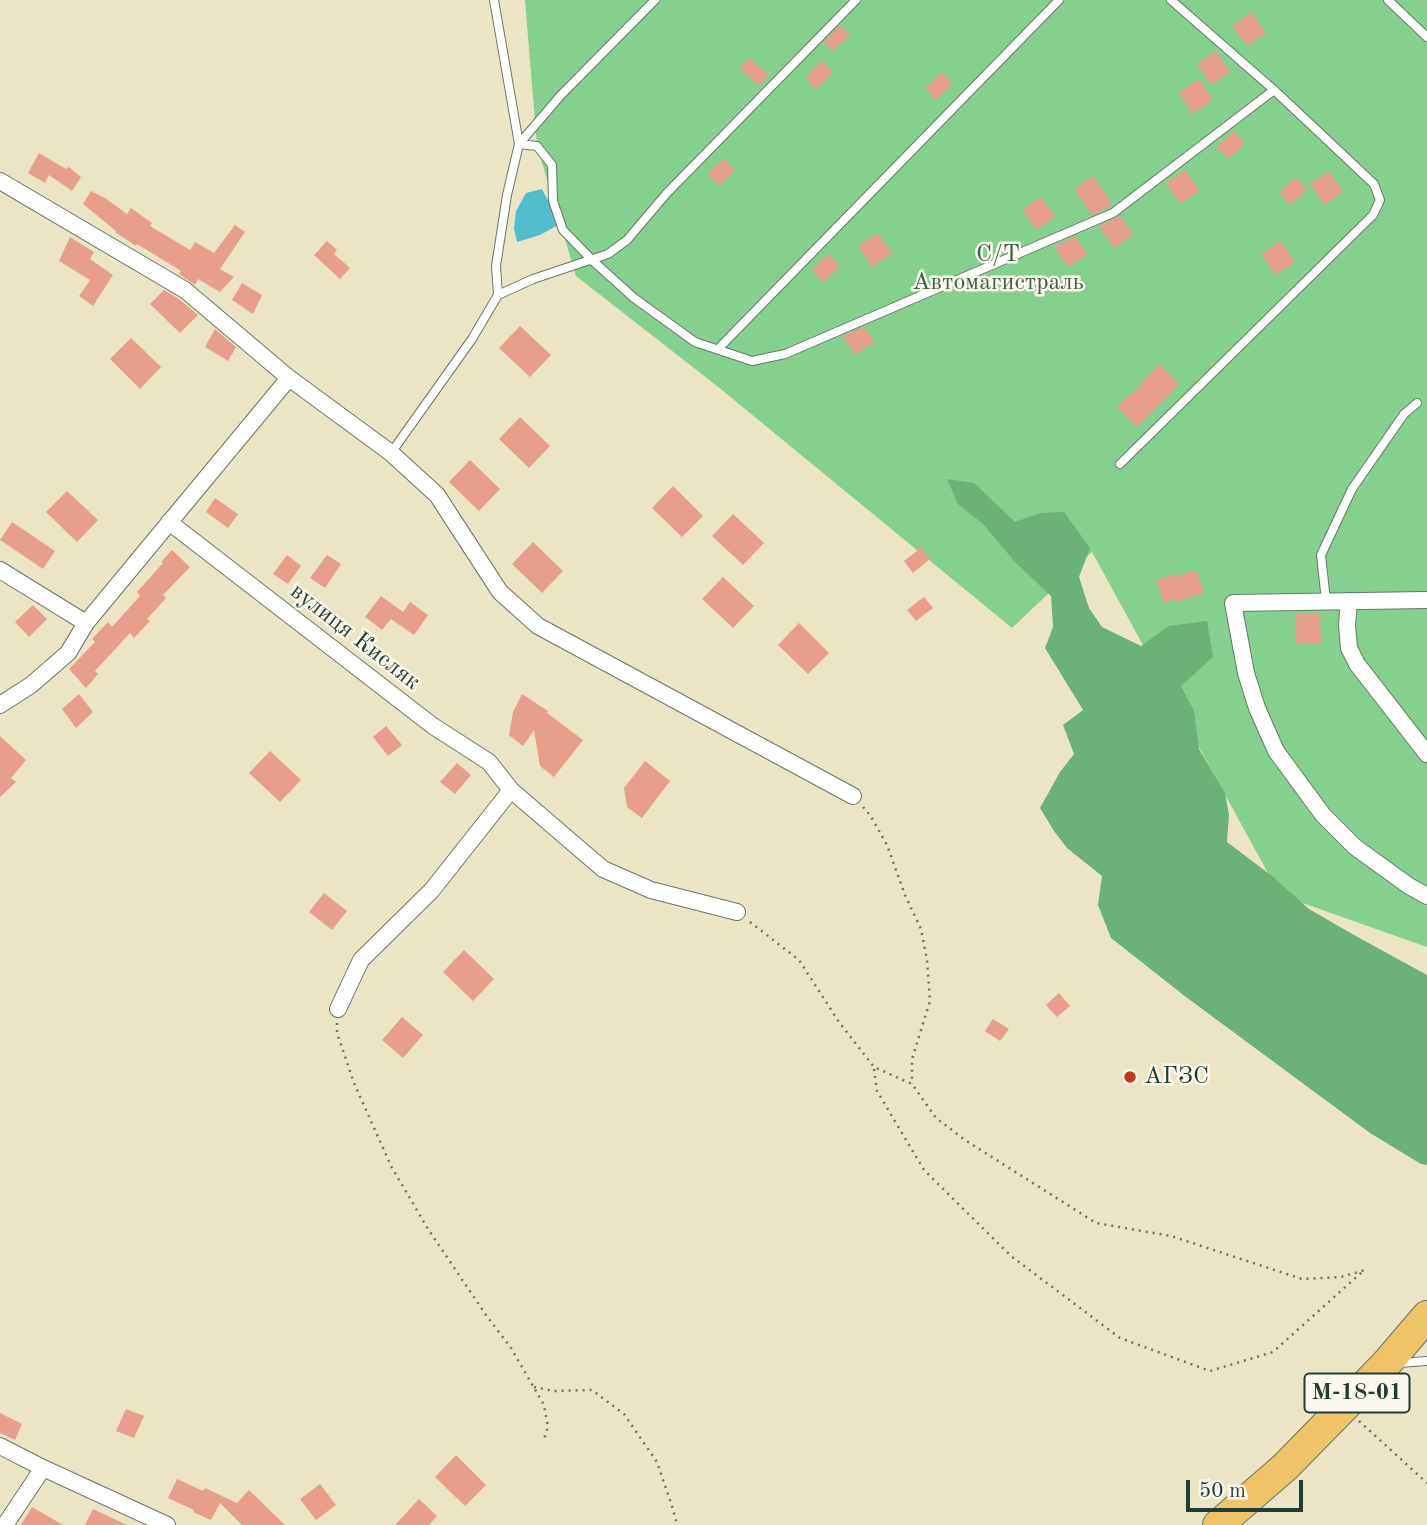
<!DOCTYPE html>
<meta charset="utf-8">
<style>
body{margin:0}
#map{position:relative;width:1427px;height:1525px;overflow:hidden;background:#ebe5c6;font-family:"Old Standard TT",serif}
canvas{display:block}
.scale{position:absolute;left:1186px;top:1480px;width:117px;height:32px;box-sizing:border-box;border:4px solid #1f3d34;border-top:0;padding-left:9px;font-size:21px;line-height:24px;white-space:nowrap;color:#1f3d34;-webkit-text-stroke:5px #fbf7ec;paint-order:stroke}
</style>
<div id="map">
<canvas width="1427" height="1525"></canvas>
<div class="scale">50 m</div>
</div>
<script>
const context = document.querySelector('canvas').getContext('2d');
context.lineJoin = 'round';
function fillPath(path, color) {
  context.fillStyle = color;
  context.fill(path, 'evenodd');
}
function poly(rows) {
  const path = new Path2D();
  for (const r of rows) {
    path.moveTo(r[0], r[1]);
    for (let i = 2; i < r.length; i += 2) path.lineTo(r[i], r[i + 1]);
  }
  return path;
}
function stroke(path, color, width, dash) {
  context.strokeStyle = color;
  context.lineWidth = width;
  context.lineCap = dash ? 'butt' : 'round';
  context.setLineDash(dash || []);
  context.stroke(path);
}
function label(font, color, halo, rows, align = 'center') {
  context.font = font + ' "Old Standard TT",serif';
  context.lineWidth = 5;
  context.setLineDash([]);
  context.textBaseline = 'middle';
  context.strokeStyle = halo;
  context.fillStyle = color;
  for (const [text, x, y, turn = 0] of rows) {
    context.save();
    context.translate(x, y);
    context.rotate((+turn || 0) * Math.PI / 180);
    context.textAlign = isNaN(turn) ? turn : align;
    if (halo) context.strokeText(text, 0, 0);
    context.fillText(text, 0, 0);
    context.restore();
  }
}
fillPath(poly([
 [525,0,1427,0,1427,947,1280,895,1092,552,1012,628,717,386,576,276,537,146]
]), '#84d08e');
fillPath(poly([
 [947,479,974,483,1015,522,1041,513,1064,512,1090,548,1079,577,1089,608,1102,627,1141,646,1169,626,1207,621,1213,657,1181,686,1194,711,1199,749,1225,793,1229,815,1227,842,1272,876,1309,909,1354,935,1427,975,1427,1165,1421,1164,1370,1133,1186,997,1111,938,1098,905,1102,876,1067,848,1054,831,1040,808,1060,772,1074,754,1063,725,1083,710,1045,648,1053,627,1051,596,1015,562,983,524,958,504]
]), '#6bb279');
fillPath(poly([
 [542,189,560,224,540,235,517,242,514,228,516,211,526,193]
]), '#52becc');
fillPath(poly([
 [1252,12,1266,33,1247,46,1232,26],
 [840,25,850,35,833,51,824,42],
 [1216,51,1230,72,1211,85,1197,64],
 [749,58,769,75,759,86,740,69],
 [822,61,833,73,816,89,805,77],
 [942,72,953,84,936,100,925,88],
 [1199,79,1213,100,1193,114,1179,93],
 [1234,131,1245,143,1229,159,1217,147],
 [39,153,66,169,69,167,81,177,72,191,49,175,45,183,28,173],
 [724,158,735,170,719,186,707,174],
 [1185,170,1199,191,1180,204,1166,183],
 [1329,171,1343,192,1324,205,1310,184],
 [1093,176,1113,205,1092,215,1074,189],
 [1296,177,1307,189,1291,205,1279,193],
 [91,191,105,198,127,214,131,208,152,223,150,226,190,250,195,242,214,253,235,225,245,232,220,269,234,277,220,292,198,279,195,285,179,274,181,271,178,269,137,244,136,246,115,232,116,231,83,204],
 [1041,197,1055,217,1036,230,1022,210],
 [1120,216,1133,235,1114,248,1099,226],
 [877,233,892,253,872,267,858,246],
 [1075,236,1087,254,1068,267,1054,247],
 [70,237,94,252,90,259,113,275,93,306,79,296,90,280,59,261],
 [327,241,337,250,334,254,350,268,340,279,314,255],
 [1281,241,1295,262,1275,275,1261,254],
 [829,254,840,266,823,282,812,270],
 [242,283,262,295,253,314,232,300],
 [164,290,179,299,198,315,180,333,150,304],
 [520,326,551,355,530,377,499,348],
 [864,327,875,342,855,355,843,336],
 [215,329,236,347,228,361,205,347],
 [131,338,161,367,140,389,110,359],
 [1160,364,1179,385,1137,427,1117,407,1143,383,1142,381],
 [520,417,550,446,529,468,499,439],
 [470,460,500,489,479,511,449,482],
 [673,486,703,516,682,537,652,508],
 [67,491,98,520,77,542,46,512],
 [215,498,238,514,228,528,206,512],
 [733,514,764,543,743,565,712,536],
 [12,522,55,551,43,569,0,540],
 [533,542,563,571,542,593,512,564],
 [921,548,930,559,913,573,904,561],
 [172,550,190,567,163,595,166,598,147,619,150,621,134,638,130,633,95,671,98,674,86,688,69,669,95,642,92,639,108,622,112,627,140,596,137,592,163,563,161,562],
 [287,555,301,566,288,584,273,574],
 [327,555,341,564,325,588,310,578],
 [1196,570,1204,593,1176,602,1175,599,1164,603,1156,580,1176,574,1177,576],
 [723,577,754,606,733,628,702,599],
 [381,596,403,612,410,602,428,615,414,635,391,619,382,630,365,617],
 [924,597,933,608,916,621,907,610],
 [33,605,47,619,29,637,15,622],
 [1320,613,1321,643,1296,644,1295,614],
 [799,623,829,653,808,674,778,645],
 [79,694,93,712,76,728,62,709],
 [522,694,548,711,547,713,583,740,554,777,540,766,534,730,523,746,509,735,513,712],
 [386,726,402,745,388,756,373,737],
 [0,736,26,760,11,778,16,782,0,797],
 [270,751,301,780,280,802,249,773],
 [645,761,670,781,642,818,627,807,624,788],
 [457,763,471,775,455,794,440,782],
 [324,893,347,911,332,930,309,912],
 [464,950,494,979,473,1001,443,972],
 [1059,993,1070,1006,1057,1017,1046,1005],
 [402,1017,423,1035,403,1058,382,1040],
 [993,1019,1009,1029,1000,1041,985,1031],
 [126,1409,144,1416,134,1438,116,1431],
 [0,1413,22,1424,15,1440,0,1433],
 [456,1455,486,1485,465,1506,435,1477],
 [177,1479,203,1491,205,1488,237,1503,249,1490,285,1525,242,1525,220,1503,211,1520,193,1512,194,1510,168,1498],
 [320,1484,336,1505,316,1520,300,1499],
 [419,1499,437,1516,429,1525,395,1525],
 [32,1507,63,1525,21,1525],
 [93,1509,127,1525,85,1525]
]), '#e79e8d');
const lane = poly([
 [655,0,561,95,519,144,537,146,552,165,553,201,563,230,592,260,634,298,695,342,752,361,785,354,1113,213,1274,90],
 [1388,0,1427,37],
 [498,295,533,279,608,254,627,240,667,193,856,0],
 [718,349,1059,0],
 [391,453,472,339,498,295,496,266,507,195,519,144,494,0],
 [1120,464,1373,215,1380,200,1374,184,1274,90,1171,0],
 [1326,601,1321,555,1352,489,1404,414,1417,403],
 [1399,1363,1427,1361]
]);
const street = poly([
 [0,181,185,290,289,378,391,453,437,495,500,592,538,626,853,796],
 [169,522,433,726,489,762,511,790,603,869,651,890,737,912],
 [0,570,86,623],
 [1427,600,1233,603,1246,673,1257,708,1276,751,1323,815,1355,847,1409,886,1427,896],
 [1349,601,1347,625,1349,648,1357,664,1427,754],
 [0,705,31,685,68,653,86,623,289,378],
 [338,1009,361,960,432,890,511,790],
 [0,1446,43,1468,167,1525],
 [5,1525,43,1468]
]);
const highway = poly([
 [1218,1525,1285,1467,1386,1364,1427,1316]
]);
stroke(lane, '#667867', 10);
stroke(street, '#667867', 18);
stroke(highway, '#667867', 32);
stroke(poly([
 [863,807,870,815,887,845,905,895,921,929,927,960,930,1001,912,1059,912,1084],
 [750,922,799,960,839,1022,874,1067,912,1084,936,1118,965,1140,1096,1223,1171,1236,1302,1279,1341,1277,1365,1270],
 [337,1023,337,1033,354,1083,391,1166,428,1229,486,1315,511,1348,544,1405,548,1427,543,1442],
 [874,1069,877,1091,924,1170,1011,1256,1120,1338,1210,1371,1273,1352,1362,1272],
 [534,1387,553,1391,592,1390,624,1414,657,1462,673,1509,677,1525],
 [1359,1421,1427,1483]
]), '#667867', 2.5, [2, 5]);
stroke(lane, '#fff', 8);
stroke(street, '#fff', 16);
stroke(highway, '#efc469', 30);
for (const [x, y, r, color] of [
 [1130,1077,7,"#c8321e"]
]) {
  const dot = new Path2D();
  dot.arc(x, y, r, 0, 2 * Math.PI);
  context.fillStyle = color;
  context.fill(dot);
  stroke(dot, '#fbf7ec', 2.5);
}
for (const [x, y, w] of [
 [1357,1393,105]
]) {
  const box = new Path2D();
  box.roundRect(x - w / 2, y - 19.5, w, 39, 5);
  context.fillStyle = '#fbf7ec';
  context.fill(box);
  stroke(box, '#1f3d34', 2);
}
label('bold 23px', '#1f3d34', null, [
 ["М-18-01",1357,1393]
]);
label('24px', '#38624a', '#fbf7ec', [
 ["С/Т",998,255],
 ["Автомагистраль",998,283]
]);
label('24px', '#1f3d34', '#fbf7ec', [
 ["вулиця Кисляк",355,637,38]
]);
label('24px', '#1f3d34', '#fbf7ec', [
 ["АГЗС",1144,1077]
], 'left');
</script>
